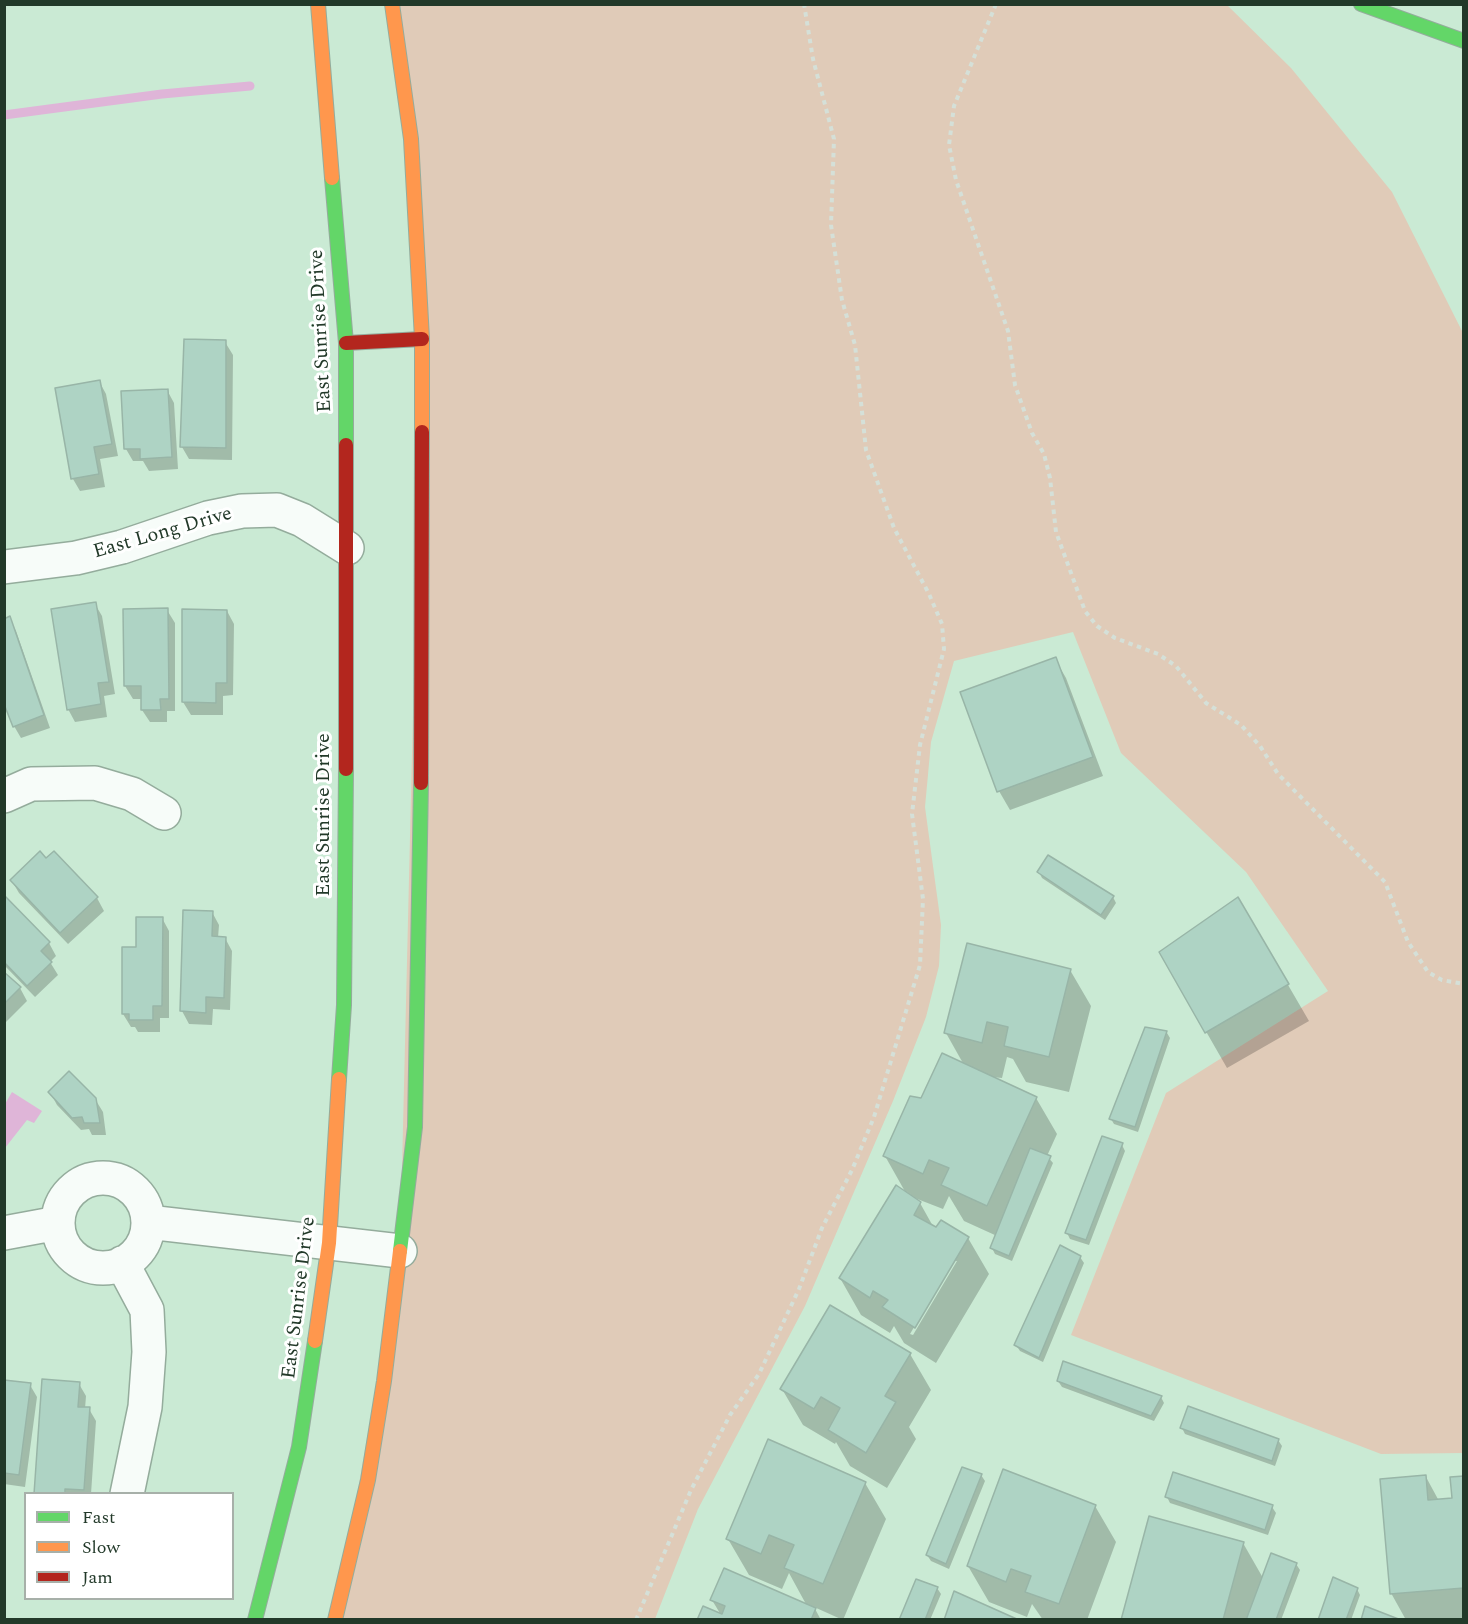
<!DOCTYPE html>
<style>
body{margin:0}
#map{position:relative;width:1468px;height:1624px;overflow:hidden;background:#caead4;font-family:Spectral,serif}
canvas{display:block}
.frame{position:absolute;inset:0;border:6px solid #223929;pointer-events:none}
.legend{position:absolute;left:24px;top:1492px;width:210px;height:108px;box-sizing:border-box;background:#fff;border:2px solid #a7b0a9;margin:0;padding:8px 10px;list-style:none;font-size:18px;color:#223929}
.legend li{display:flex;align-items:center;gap:12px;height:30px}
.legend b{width:30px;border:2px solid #a7b0a9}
</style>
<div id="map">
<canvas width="1468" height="1624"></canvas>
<div class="frame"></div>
<ul class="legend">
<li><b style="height:8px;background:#63d668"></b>Fast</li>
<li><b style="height:8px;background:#ff974d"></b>Slow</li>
<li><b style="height:8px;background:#b3261e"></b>Jam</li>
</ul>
</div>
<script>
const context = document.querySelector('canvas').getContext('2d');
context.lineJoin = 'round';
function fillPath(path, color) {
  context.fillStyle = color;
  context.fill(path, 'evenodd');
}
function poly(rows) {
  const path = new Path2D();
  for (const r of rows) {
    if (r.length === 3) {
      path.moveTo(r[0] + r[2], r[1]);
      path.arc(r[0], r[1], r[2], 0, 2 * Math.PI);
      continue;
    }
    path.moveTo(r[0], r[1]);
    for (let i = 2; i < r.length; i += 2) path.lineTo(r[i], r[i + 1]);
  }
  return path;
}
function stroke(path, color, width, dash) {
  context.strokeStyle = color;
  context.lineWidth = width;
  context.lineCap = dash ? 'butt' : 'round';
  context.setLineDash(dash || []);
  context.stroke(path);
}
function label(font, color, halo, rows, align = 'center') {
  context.font = font + ' Spectral,serif';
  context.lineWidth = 6;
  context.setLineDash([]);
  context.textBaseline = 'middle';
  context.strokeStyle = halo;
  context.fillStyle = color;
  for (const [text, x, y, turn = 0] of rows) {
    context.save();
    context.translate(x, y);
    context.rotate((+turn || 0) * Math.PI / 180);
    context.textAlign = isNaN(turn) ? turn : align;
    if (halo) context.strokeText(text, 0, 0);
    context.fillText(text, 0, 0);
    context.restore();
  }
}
fillPath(poly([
 [392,5,1227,5,1291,68,1392,192,1463,333,1463,1453,1381,1454,1071,1335,1166,1093,1328,991,1246,872,1121,753,1073,632,954,661,931,742,925,807,941,925,939,966,926,1017,893,1101,805,1306,698,1509,655,1619,335,1620,400,1251,422,339]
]), '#e0cbb8');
fillPath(poly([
 [12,1092,42,1111,34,1123,27,1120,5,1148,5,1104]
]), '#dfb5d8');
fillPath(poly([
 [225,342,233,355,232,460,189,459,182,447],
 [99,381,106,394,118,456,100,459,105,487,80,491,73,479,56,389],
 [167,390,174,403,178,469,149,471,143,461,133,461,126,449],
 [95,604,102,616,115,694,104,696,107,717,75,722,68,709],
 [167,610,175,623,175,711,167,711,167,722,150,722,142,710,143,699,133,699,125,686],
 [227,611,234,624,233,695,223,696,223,715,191,715,183,702],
 [9,618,16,631,50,728,21,738,14,726],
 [1055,659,1066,678,1103,776,1010,810,999,791],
 [1039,872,1113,897,1116,903,1105,920,1042,878],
 [12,881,97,898,104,911,68,944,19,893],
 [4,897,49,943,56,956,50,962,58,975,35,997,4,965],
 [1238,899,1309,1021,1227,1068,1161,953],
 [212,912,219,925,218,938,225,938,232,951,230,1010,213,1009,212,1025,189,1024,182,1011],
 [162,918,169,931,169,1018,160,1018,160,1032,138,1032,135,1027,131,1027,123,1014,124,949,137,949],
 [1070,970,1091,1006,1069,1092,1026,1082,1013,1059,1007,1057,1002,1078,992,1077,1036,1098,1057,1134,1047,1156,1053,1163,1012,1261,995,1254,992,1248,997,1236,964,1221,949,1196,943,1209,907,1195,920,1203,934,1228,968,1238,989,1274,936,1363,904,1343,894,1326,890,1333,861,1315,840,1278,907,1195,885,1156,922,1100,964,1065,946,1033],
 [953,1261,957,1261,913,1335,910,1334],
 [4,974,20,988,27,1001,4,1024],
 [1146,1029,1167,1033,1170,1038,1138,1132,1114,1124,1111,1119],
 [50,1092,95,1099,103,1112,106,1135,92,1135,89,1129,81,1130,57,1105],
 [1122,1145,1125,1151,1089,1245,1070,1239,1067,1233],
 [1080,1257,1084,1263,1043,1362,1020,1351,1016,1345],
 [910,1354,931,1390,909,1427,916,1439,887,1488,850,1466,836,1442,835,1444,803,1425,782,1389],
 [4,1381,30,1385,37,1397,25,1487,4,1484],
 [1058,1381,1161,1397,1164,1403,1154,1421,1062,1387],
 [79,1384,86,1396,85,1409,89,1409,96,1421,91,1494,36,1494],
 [1182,1428,1278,1440,1282,1446,1275,1466,1185,1434],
 [981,1475,985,1481,949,1569,931,1561,927,1555],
 [1426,1477,1439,1501,1454,1500,1464,1477,1464,1620,1406,1620,1391,1593],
 [865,1483,886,1519,843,1620,814,1607,821,1620,699,1620,721,1615,712,1600,807,1606,789,1573,782,1589,749,1575,728,1539],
 [1167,1497,1272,1507,1276,1513,1268,1535,1170,1503],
 [1095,1506,1116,1542,1087,1620,1043,1620,1032,1604,1027,1617,989,1602,968,1566],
 [1243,1543,1263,1578,1296,1564,1300,1570,1281,1620,1123,1620],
 [937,1588,941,1594,930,1620,900,1620],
 [1357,1589,1360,1595,1351,1620,1319,1620]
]), '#0003');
stroke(poly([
 [4,115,162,94,250,86]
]), '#dfb5d8', 9);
const building = poly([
 [184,339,226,340,226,448,180,447,184,339],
 [100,380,112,444,94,447,99,474,71,479,55,388,100,380],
 [168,389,172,457,140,459,140,449,124,449,121,391,168,389],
 [96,602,109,682,98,683,101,704,67,710,51,609,96,602],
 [168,608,169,699,160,699,161,710,141,710,141,686,124,686,123,609,168,608],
 [182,609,227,610,227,683,216,683,216,703,182,702,182,609],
 [10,616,44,715,13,727,4,704,4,619,10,616],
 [1056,657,1093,757,997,792,960,692,1056,657],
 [40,851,46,858,54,851,98,897,60,933,10,880,40,851],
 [1048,855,1114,896,1101,915,1037,872,1048,855],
 [4,895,50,942,41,951,52,962,27,986,4,962,4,895],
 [1238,897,1289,984,1205,1033,1159,952,1238,897],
 [183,910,213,911,212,936,226,937,224,998,206,997,206,1013,180,1011,183,910],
 [136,917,163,917,162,1006,153,1006,153,1020,129,1020,129,1014,122,1014,122,947,136,947,136,917],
 [967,943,1071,969,1049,1057,1004,1046,1008,1027,987,1022,982,1043,944,1033,967,943],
 [4,972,21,987,4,1004,4,972],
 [1145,1027,1167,1031,1135,1127,1109,1119,1145,1027],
 [942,1053,1037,1097,987,1206,941,1185,949,1168,929,1160,923,1174,883,1156,910,1096,921,1098,942,1053],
 [69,1071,96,1098,100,1123,84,1123,82,1117,72,1118,48,1092,69,1071],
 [1102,1136,1123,1143,1086,1240,1065,1233,1102,1136],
 [1030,1148,1051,1156,1009,1256,990,1248,1030,1148],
 [896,1185,921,1202,914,1215,936,1227,941,1220,969,1237,915,1328,882,1307,888,1300,873,1291,870,1298,839,1278,896,1185],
 [1060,1245,1081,1256,1039,1358,1014,1345,1060,1245],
 [830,1305,911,1353,885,1396,896,1402,866,1453,828,1430,840,1408,821,1397,814,1409,780,1389,830,1305],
 [1063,1361,1162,1396,1151,1416,1057,1381,1063,1361],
 [42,1379,80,1382,78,1407,90,1407,84,1490,65,1489,65,1494,34,1494,42,1379],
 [4,1380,31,1383,19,1475,4,1473,4,1380],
 [1188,1406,1279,1439,1272,1461,1180,1428,1188,1406],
 [768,1439,866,1482,823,1584,784,1568,794,1545,769,1535,761,1554,726,1539,768,1439],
 [962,1467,982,1474,946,1564,926,1555,962,1467],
 [1003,1469,1096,1505,1059,1604,1025,1592,1031,1576,1011,1569,1006,1582,967,1566,1003,1469],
 [1173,1472,1273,1505,1265,1530,1165,1497,1173,1472],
 [1426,1475,1428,1500,1452,1498,1450,1477,1464,1476,1464,1588,1390,1594,1380,1479,1426,1475],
 [1149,1516,1244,1542,1223,1620,1121,1620,1149,1516],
 [1271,1553,1297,1563,1276,1620,1246,1620,1271,1553],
 [724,1568,816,1608,811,1620,697,1620,703,1606,722,1614,725,1606,710,1600,724,1568],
 [1333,1577,1358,1588,1346,1620,1318,1620,1333,1577],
 [916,1579,938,1587,925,1620,899,1620,916,1579],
 [954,1591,1019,1620,944,1620,954,1591],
 [1365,1606,1401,1620,1361,1620,1365,1606]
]);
fillPath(building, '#aed3c4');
stroke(building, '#98b5a7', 1.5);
const street = poly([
 [4,567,76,558,122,547,208,518,242,511,277,510,302,520,347,548],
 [4,796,31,784,95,783,132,794,164,813],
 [103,1223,45],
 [148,1222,400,1251],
 [4,1233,58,1223],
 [122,1263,147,1310,149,1352,145,1407,127,1494]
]);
const fast = poly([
 [1361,4,1464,41],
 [332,178,346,343,346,445],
 [339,1079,344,1005,346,769],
 [400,1251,415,1127,421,783],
 [255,1620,299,1447,315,1341]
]);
const slow = poly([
 [318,4,332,178],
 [392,4,411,139,422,339,422,432],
 [315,1341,329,1243,339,1079],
 [335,1620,368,1480,384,1381,400,1251]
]);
const jam = poly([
 [346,343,422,339],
 [346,769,346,445],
 [421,783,422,432]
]);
stroke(street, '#94ac9c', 36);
stroke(fast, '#94ac9c', 16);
stroke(slow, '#94ac9c', 16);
stroke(jam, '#94ac9c', 16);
stroke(poly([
 [996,4,954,106,949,145,956,180,1008,331,1015,385,1032,433,1044,454,1050,478,1056,532,1085,611,1097,626,1115,638,1158,654,1176,666,1206,703,1241,725,1260,746,1278,774,1385,882,1408,942,1428,972,1442,980,1464,984],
 [636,1620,691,1490,730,1415,759,1374,799,1289,822,1228,852,1170,874,1117,920,965,923,899,912,814,920,745,944,649,942,624,929,594,894,528,866,450,855,345,842,300,831,225,834,139,813,59,804,4]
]), '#d5e0d8', 4, [4.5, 4.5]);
stroke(street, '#f7fcf9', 33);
stroke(fast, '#63d668', 14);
stroke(slow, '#ff974d', 14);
stroke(jam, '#b3261e', 14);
label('20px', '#223929', '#fff', [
 ["East Sunrise Drive",322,331,-93],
 ["East Long Drive",163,534,-16],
 ["East Sunrise Drive",325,815,-90],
 ["East Sunrise Drive",300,1298,-83]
]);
</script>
